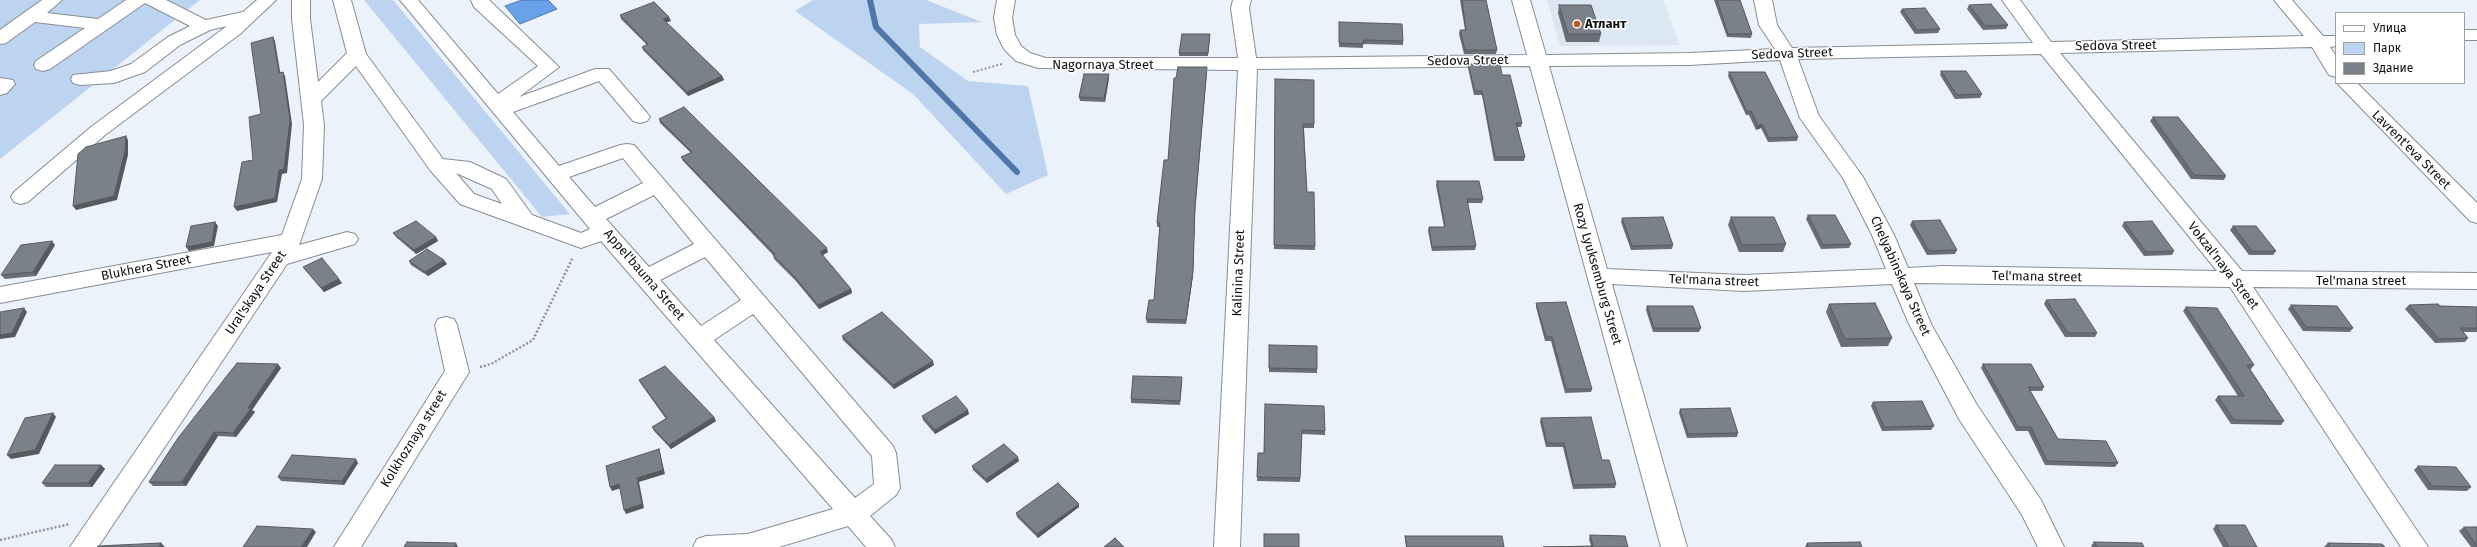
<!DOCTYPE html>
<meta charset="utf-8">
<style>
body{margin:0}
#map{position:relative;width:2477px;height:547px;overflow:hidden;background:#ecf2fa;font-family:"Fira Sans",sans-serif}
canvas{display:block}
.legend{position:absolute;left:2335px;top:12px;width:130px;height:72px;box-sizing:border-box;background:#fff;border:1px solid #9f9fa1;margin:0;padding:5px 7px;list-style:none;font-size:12px;color:#0f1013}
.legend li{display:flex;align-items:center;gap:8px;height:20px}
.legend b{width:20px;border:1px solid #9f9fa1}
</style>
<div id="map">
<canvas width="2477" height="547"></canvas>
<ul class="legend">
<li><b style="height:5px;background:#fff"></b>Улица</li>
<li><b style="height:11px;background:#bdd4f0"></b>Парк</li>
<li><b style="height:11px;background:#7b8188"></b>Здание</li>
</ul>
</div>
<script>
const context = document.querySelector('canvas').getContext('2d');
context.lineJoin = 'round';
function fillPath(path, color) {
  context.fillStyle = color;
  context.fill(path, 'evenodd');
}
function poly(rows) {
  const path = new Path2D();
  for (const r of rows) {
    path.moveTo(r[0], r[1]);
    for (let i = 2; i < r.length; i += 2) path.lineTo(r[i], r[i + 1]);
  }
  return path;
}
function stroke(path, color, width, dash) {
  context.strokeStyle = color;
  context.lineWidth = width;
  context.lineCap = dash ? 'butt' : 'round';
  context.setLineDash(dash || []);
  context.stroke(path);
}
function label(font, color, halo, rows, align = 'center') {
  context.font = font + ' "Fira Sans",sans-serif';
  context.lineWidth = 3;
  context.setLineDash([]);
  context.textBaseline = 'middle';
  context.strokeStyle = halo;
  context.fillStyle = color;
  for (const [text, x, y, turn = 0] of rows) {
    context.save();
    context.translate(x, y);
    context.rotate((+turn || 0) * Math.PI / 180);
    context.textAlign = isNaN(turn) ? turn : align;
    if (halo) context.strokeText(text, 0, 0);
    context.fillText(text, 0, 0);
    context.restore();
  }
}
fillPath(poly([
 [1547,0,1663,0,1680,45,1560,46]
]), '#dce7f4');
fillPath(poly([
 [0,0,200,0,0,159],
 [364,0,393,0,570,214,542,217],
 [813,0,926,0,982,22,919,24,920,47,968,81,1028,86,1048,175,1006,194,913,94,795,11]
]), '#bdd4f0');
const water = poly([
 [522,0,548,0,557,9,520,24,505,6,522,0]
]);
fillPath(water, '#69a2e8');
stroke(water, '#4e76a8', 1);
stroke(poly([
 [870,0,876,27,1017,172]
]), '#4e76a8', 6);
const minor = poly([
 [42,0,62,0,47,13,98,19,126,0,166,0,206,20,243,12,257,0,276,0,240,34,105,135,28,202,21,204,14,202,11,197,14,192,91,127,227,26,210,30,180,45,145,72,114,83,80,85,73,83,71,79,73,75,111,71,131,64,168,37,190,26,145,3,50,69,43,71,36,69,34,65,36,61,85,28,35,22,6,43,0,44,0,30,42,0],
 [292,0,310,0,310,19,318,82,347,53,333,0,351,0,366,54,443,159,470,162,506,179,532,215,581,233,590,229,400,0,418,0,498,94,538,66,474,7,471,0,489,0,559,67,519,97,595,69,609,69,647,113,650,117,647,121,640,123,633,121,599,81,513,112,559,166,620,145,627,144,634,145,893,446,896,453,900,488,896,495,870,516,891,539,895,547,866,547,848,526,779,547,693,547,697,539,706,536,748,534,833,509,601,241,581,248,460,204,430,170,356,66,321,101,324,125,322,179,299,245,347,232,355,234,358,239,355,244,287,264,98,547,70,547,272,252,0,303,0,287,282,235,302,179,304,125,292,19,292,0],
 [623,158,643,183,595,207,569,177,623,158],
 [456,173,492,189,502,204,474,194,456,173],
 [654,195,694,244,649,267,606,219,654,195],
 [705,257,741,300,701,326,660,280,705,257],
 [753,314,872,456,874,484,855,498,714,340,753,314],
 [997,0,1015,0,1012,18,1015,35,1021,46,1030,53,1046,58,1238,58,1231,8,1233,0,1251,0,1249,8,1256,58,1527,55,1512,0,1530,0,1546,55,1689,53,1775,49,1759,25,1754,0,1772,0,1777,25,1792,48,2033,43,2002,0,2020,0,2051,42,2304,36,2274,0,2292,0,2323,36,2336,36,2336,46,2330,47,2336,56,2336,77,2329,75,2312,47,2060,53,2242,271,2477,273,2477,289,2253,287,2428,547,2401,547,2230,287,1914,283,1931,324,1977,405,2041,500,2064,547,2038,547,2022,515,1959,419,1909,324,1892,284,1744,291,1612,284,1687,547,1661,547,1530,66,1257,69,1240,547,1214,547,1238,70,1038,68,1016,61,1004,49,997,35,994,18,997,0],
 [2041,54,2217,271,1943,266,1908,268,1894,235,1863,177,1819,116,1798,59,2041,54],
 [1780,60,1800,118,1843,178,1872,235,1886,269,1744,275,1607,269,1549,66,1689,65,1780,60],
 [2464,30,2477,30,2477,40,2464,40,2464,30],
 [0,78,13,80,15,84,7,93,0,95,0,78],
 [2337,83,2357,83,2477,203,2477,223,2470,221,2337,83],
 [446,317,454,319,457,325,469,372,361,547,334,547,445,371,435,325,438,319,446,317]
]);
stroke(minor, '#878d94', 2);
stroke(poly([
 [973,72,1002,64]
]), '#90949a', 2, [2, 2]);
stroke(poly([
 [480,367,491,364,533,340,573,257],
 [0,540,70,524]
]), '#90949a', 2.5, [2, 2]);
fillPath(minor, '#fff');
fillPath(poly([
 [1460,0,1486,0,1497,50,1496,54,1464,54,1459,34,1460,30,1465,30],
 [1714,0,1740,0,1752,34,1751,38,1727,37],
 [1559,5,1601,34,1599,42,1566,42,1558,13],
 [1969,5,2008,25,2006,29,1983,30,1967,9],
 [1902,9,1940,29,1938,33,1915,34,1900,12],
 [620,15,671,21,666,22,722,76,724,80,688,96,643,50,642,47,647,45,621,19],
 [1339,22,1403,41,1403,45,1363,44,1363,48,1339,47],
 [1210,38,1208,56,1179,56,1179,53],
 [1468,64,1502,75,1522,123,1521,127,1517,127,1525,157,1524,161,1494,161,1482,95,1474,95,1468,68],
 [1207,71,1195,210,1193,275,1186,324,1147,323,1146,319,1154,300,1160,227,1157,227,1157,223,1168,160,1176,78],
 [1941,71,1982,94,1980,98,1955,99,1940,75],
 [1729,72,1798,137,1797,141,1768,142,1761,128,1756,130,1749,115,1746,115,1728,76],
 [1109,74,1109,78,1105,102,1080,101,1079,97],
 [1275,79,1314,124,1314,128,1304,128,1307,192,1315,246,1315,250,1274,249],
 [2153,117,2226,176,2224,180,2191,179,2150,121],
 [659,119,828,252,823,255,851,289,852,293,819,309,795,280,774,259,773,255,683,161,681,157,691,153,660,123],
 [1437,181,1483,199,1482,203,1467,203,1476,246,1475,250,1432,251,1428,231,1429,227,1444,227,1436,185],
 [1808,215,1851,244,1849,248,1821,249,1806,219],
 [1731,217,1786,244,1783,252,1739,252,1728,225],
 [1622,218,1673,245,1672,249,1631,250,1621,222],
 [1912,221,1957,250,1955,254,1927,255,1910,225],
 [2124,222,2174,251,2172,255,2144,256,2122,226],
 [2233,226,2276,251,2273,255,2249,255,2230,230],
 [393,233,436,237,438,241,416,254,396,237],
 [55,245,36,276,5,279,1,275],
 [409,261,447,264,428,276,411,265],
 [303,267,342,283,324,292],
 [2046,300,2097,333,2095,337,2065,337,2044,304],
 [1536,303,1592,389,1591,392,1565,393,1551,341,1545,341,1536,307],
 [1829,304,1892,338,1888,346,1841,347,1826,312],
 [2291,305,2353,328,2350,332,2303,331,2288,309],
 [2409,305,2440,306,2477,307,2477,332,2463,332,2468,338,2465,342,2435,343,2405,309],
 [1647,306,1701,328,1699,332,1653,332,1646,310],
 [2186,307,2254,365,2251,369,2250,369,2284,421,2281,425,2231,424,2215,400,2218,396,2238,396,2183,311],
 [842,336,934,365,894,389,843,340],
 [1269,345,1317,369,1317,373,1269,372],
 [1983,364,2044,387,2042,391,2030,391,2058,439,2118,463,2115,467,2045,465,2028,431,2016,431,1981,368],
 [281,368,252,410,255,412,236,437,218,436,186,486,153,486,149,482],
 [639,380,714,417,716,421,671,449,654,431,652,427,666,419,641,384],
 [1182,381,1180,405,1131,403,1131,399],
 [1873,402,1934,426,1931,430,1882,431,1871,406],
 [1265,404,1325,431,1325,435,1302,434,1300,482,1257,481,1258,453,1264,453],
 [1680,409,1738,433,1737,437,1687,438,1679,413],
 [969,414,935,434,923,420,922,416],
 [1541,418,1602,460,1616,484,1615,488,1573,489,1563,447,1546,447,1540,422],
 [1019,461,987,483,973,470,972,466],
 [358,463,344,485,281,481,278,477],
 [101,465,105,469,92,487,46,487,42,483],
 [2418,466,2471,487,2467,491,2428,490,2414,470],
 [1079,507,1038,538,1017,517,1016,513],
 [2216,525,2257,547,2223,547,2213,529],
 [2464,527,2477,527,2477,547,2471,547,2459,531],
 [1590,535,1628,547,1591,546,1589,539],
 [1405,536,1504,547,1406,547,1405,540],
 [2094,542,2144,547,2092,547,2091,546],
 [1807,543,1862,547,1805,547],
 [2328,543,2385,547,2324,547]
]), '#6a6f75');
fillPath(poly([
 [669,17,671,21,664,23,663,19],
 [273,37,275,41,281,77,279,73],
 [1207,67,1195,210,1193,275,1186,324],
 [283,72,285,76,292,124,287,173,282,174,277,202,237,211,234,207,275,198],
 [1109,74,1109,78,1105,102,1104,98],
 [722,76,724,80,688,96,687,92],
 [1762,124,1761,128,1756,130,1758,126],
 [126,136,128,140,128,155,117,200,76,210,73,206],
 [215,222,218,226,214,246,189,251,186,247],
 [436,237,438,241,416,254,414,250],
 [52,241,55,245,36,276,33,272],
 [827,248,828,252,821,256,820,252],
 [444,260,447,264,428,276,425,272],
 [339,279,342,283,324,292,321,288],
 [851,289,852,293,819,309,818,305],
 [24,308,27,312,15,337,0,339,0,335],
 [933,361,934,365,894,389,893,385],
 [278,364,281,368,252,410,255,412,236,437,233,433,248,408],
 [968,410,969,414,935,434,935,430],
 [53,413,56,417,39,454,11,459,7,455],
 [714,417,716,421,671,449,669,445],
 [214,432,218,436,186,486,182,482],
 [659,449,660,453,665,474,639,482,644,508,626,514,624,510,637,478],
 [1018,457,1019,461,987,483,986,479],
 [356,459,358,463,344,485,342,481],
 [101,465,105,469,92,487,88,483],
 [619,484,621,488,612,491,610,487],
 [1079,504,1079,507,1038,538,1037,534],
 [313,529,316,532,307,547,301,547],
 [161,543,165,547,159,547],
 [456,543,458,547,454,547]
]), '#565a5f');
const building = poly([
 [1462,0,1486,0,1497,50,1465,50,1460,30,1466,30,1462,0],
 [1717,0,1740,0,1752,34,1728,34,1717,0],
 [654,2,669,17,663,19,722,76,687,92,642,47,648,44,620,15,654,2],
 [1991,4,2008,25,1985,26,1969,5,1991,4],
 [1559,5,1591,5,1601,34,1568,34,1559,5],
 [1925,8,1940,29,1917,30,1902,9,1925,8],
 [1339,22,1402,24,1403,41,1363,40,1364,44,1339,43,1339,22],
 [1182,34,1210,34,1208,53,1179,53,1182,34],
 [273,37,279,73,283,72,290,120,284,169,279,170,275,198,234,207,242,162,253,160,249,117,261,114,251,43,273,37],
 [1468,64,1500,64,1502,75,1510,75,1522,123,1516,123,1525,157,1495,157,1482,91,1475,91,1468,64],
 [1178,67,1207,67,1195,206,1193,271,1186,320,1146,319,1149,300,1154,300,1160,223,1157,223,1158,213,1164,160,1168,160,1174,78,1176,78,1178,67],
 [1941,71,1966,71,1982,94,1957,95,1941,71],
 [1729,72,1765,72,1798,137,1769,138,1762,124,1758,126,1751,111,1747,112,1729,72],
 [1084,74,1109,74,1104,98,1079,97,1084,74],
 [1275,79,1314,80,1314,124,1303,124,1307,192,1314,192,1315,246,1274,245,1275,79],
 [684,107,827,248,820,252,851,289,818,305,794,276,773,255,775,254,681,157,692,152,659,119,684,107],
 [2153,117,2178,117,2226,176,2194,175,2153,117],
 [126,136,125,151,114,196,73,206,78,154,86,147,126,136],
 [1437,181,1479,181,1483,199,1467,199,1476,246,1432,247,1429,227,1445,227,1437,181],
 [1808,215,1835,215,1851,244,1823,245,1808,215],
 [1663,217,1673,245,1632,246,1622,218,1663,217],
 [1731,217,1774,217,1786,244,1742,245,1731,217],
 [1940,220,1957,250,1929,251,1912,221,1940,220],
 [416,221,436,237,414,250,393,233,416,221],
 [2152,221,2174,251,2146,252,2124,222,2152,221],
 [215,222,212,242,186,247,191,226,215,222],
 [2233,226,2256,226,2276,251,2252,251,2233,226],
 [52,241,33,272,1,275,21,245,52,241],
 [427,249,444,260,425,272,409,261,427,249],
 [322,258,339,279,321,288,303,267,322,258],
 [2075,299,2097,333,2068,333,2046,300,2075,299],
 [1566,302,1592,389,1566,389,1552,337,1546,337,1536,303,1566,302],
 [1875,303,1892,338,1845,339,1829,304,1875,303],
 [2438,304,2440,306,2477,307,2477,328,2460,328,2468,338,2439,339,2409,305,2438,304],
 [2291,305,2337,306,2353,328,2306,327,2291,305],
 [1647,306,1693,306,1701,328,1654,328,1647,306],
 [2186,307,2217,308,2254,365,2247,365,2284,421,2234,420,2218,396,2244,396,2186,307],
 [24,308,12,333,0,335,0,312,24,308],
 [882,312,933,361,893,385,842,336,882,312],
 [1269,345,1317,346,1317,369,1269,368,1269,345],
 [237,363,278,364,248,408,251,408,233,433,214,432,182,482,149,482,178,438,237,363],
 [1983,364,2031,364,2044,387,2028,387,2058,439,2106,441,2118,463,2047,461,2031,427,2018,427,1983,364],
 [665,366,714,417,669,445,652,427,667,418,639,380,665,366],
 [1133,376,1182,377,1180,401,1131,399,1133,376],
 [956,396,968,410,935,430,922,416,956,396],
 [1922,401,1934,426,1884,427,1873,402,1922,401],
 [1265,404,1324,406,1325,431,1302,430,1300,478,1257,477,1258,453,1264,453,1265,404],
 [1730,408,1738,433,1688,434,1680,409,1730,408],
 [53,413,35,450,7,455,25,418,53,413],
 [1591,417,1602,460,1609,460,1616,484,1574,485,1564,443,1547,443,1541,418,1591,417],
 [1004,444,1018,457,986,479,972,466,1004,444],
 [659,449,663,470,637,478,642,504,624,510,619,484,610,487,606,466,659,449],
 [292,455,356,459,342,481,278,477,292,455],
 [55,465,101,465,88,483,42,483,55,465],
 [2418,466,2456,467,2471,487,2432,486,2418,466],
 [1058,483,1079,504,1037,534,1016,513,1058,483],
 [2216,525,2245,525,2257,547,2229,547,2216,525],
 [257,526,313,529,301,547,243,547,257,526],
 [2464,527,2477,527,2477,546,2464,527],
 [1264,534,1299,534,1299,547,1264,547,1264,534],
 [1590,535,1625,536,1628,547,1543,547,1593,546,1590,535],
 [1405,536,1502,536,1504,547,1407,547,1405,536],
 [1115,538,1124,547,1104,547,1115,538],
 [407,542,456,543,454,547,404,547,407,542],
 [1860,542,1862,547,1808,547,1807,543,1860,542],
 [2094,542,2142,543,2144,547,2097,547,2094,542],
 [161,543,159,547,97,547,98,546,161,543],
 [2328,543,2382,544,2385,547,2330,547,2328,543]
]);
fillPath(building, '#7b8188');
stroke(building, '#565a5f', 1);
for (const [x, y, r, color] of [
 [1577,24,4,"#bd5825"]
]) {
  const dot = new Path2D();
  dot.arc(x, y, r, 0, 2 * Math.PI);
  context.fillStyle = color;
  context.fill(dot);
  stroke(dot, '#fff', 1.5);
}
label('bold 13px', '#0f1013', '#fff', [
 ["Атлант",1585,24]
], 'left');
label('13px', '#0f1013', '#fff', [
 ["Sedova Street",2116,46,-1],
 ["Sedova Street",1792,54,-2],
 ["Sedova Street",1468,61,-1],
 ["Nagornaya Street",1103,65],
 ["Lavrent'eva Street",2411,150,45],
 ["Vokzal'naya Street",2223,266,52],
 ["Blukhera Street",146,268,-11],
 ["Kalinina Street",1239,273,-88],
 ["Rozy Lyuksemburg Street",1597,274,74],
 ["Appel'bauma Street",644,275,49],
 ["Chelyabinskaya Street",1900,276,66],
 ["Tel'mana street",2037,277,1],
 ["Tel'mana street",1714,281,2],
 ["Tel'mana street",2361,281],
 ["Ural'skaya Street",256,293,-56],
 ["Kolkhoznaya street",414,439,-58]
]);
</script>
